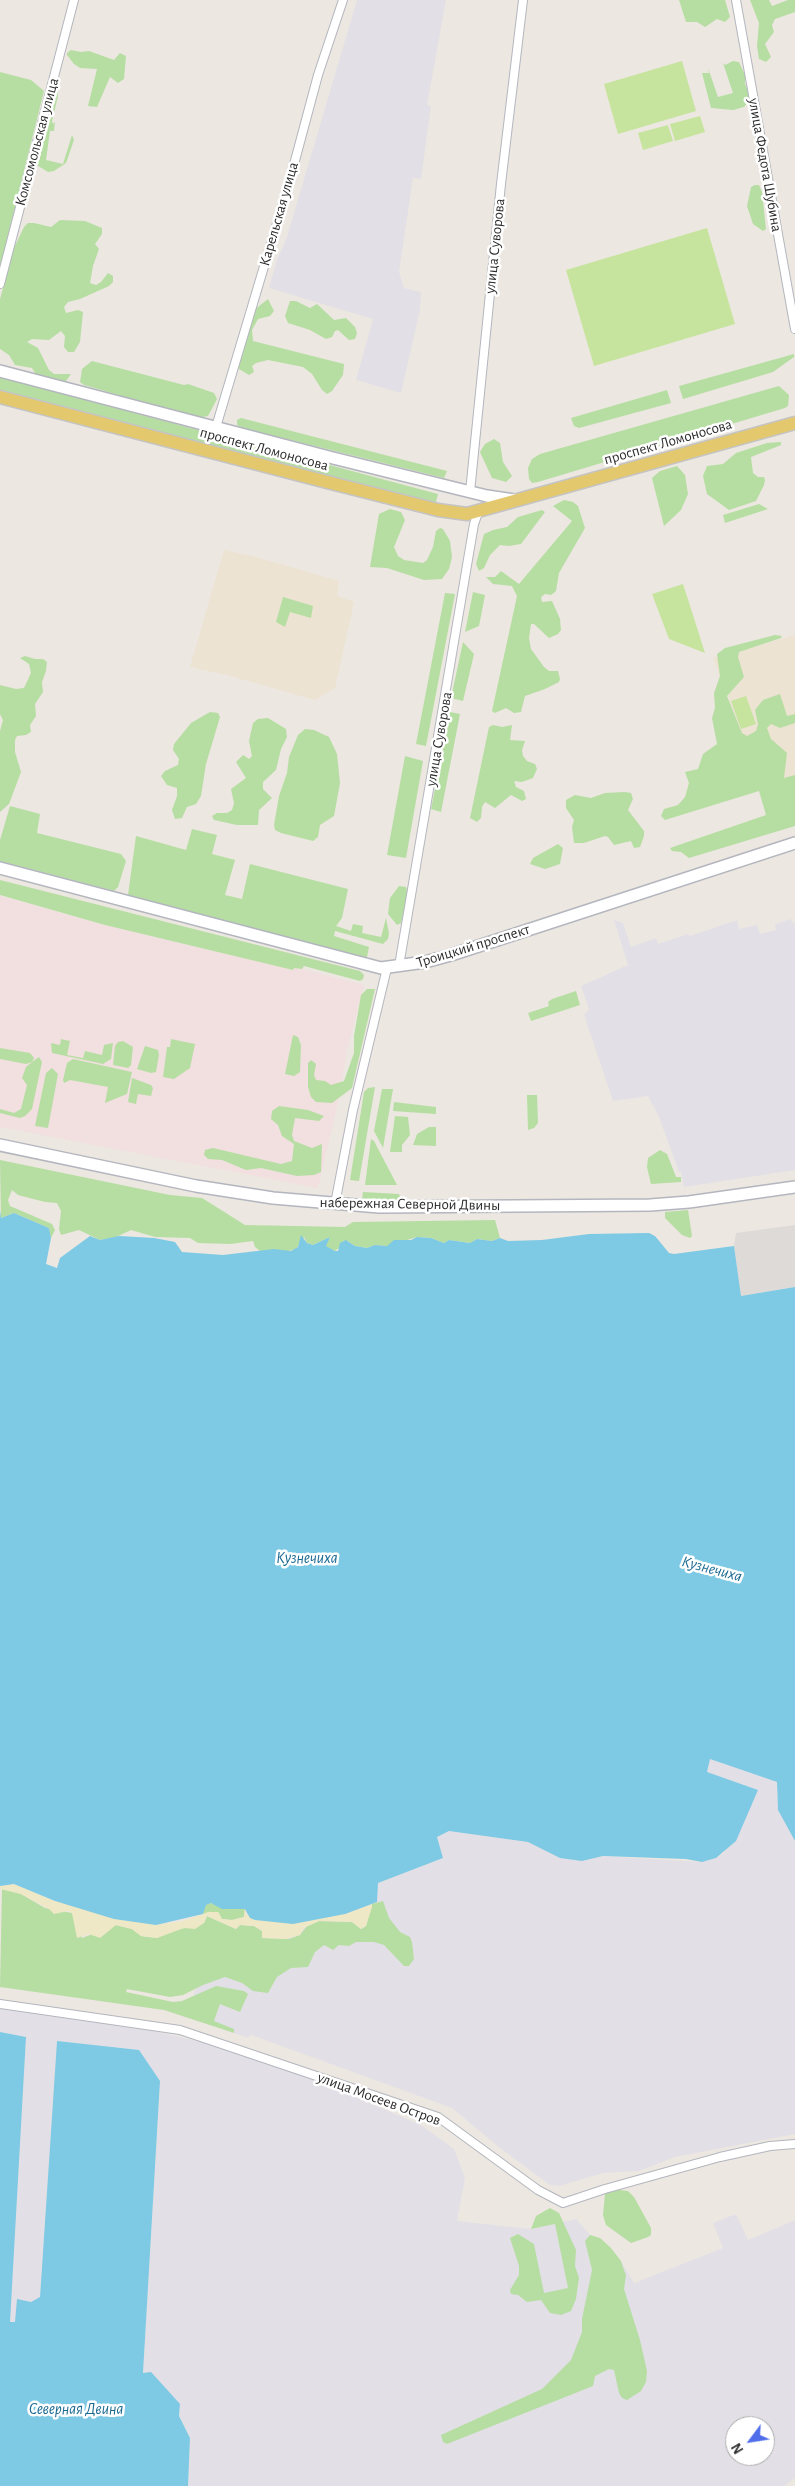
<!DOCTYPE html>
<meta charset="utf-8">
<style>
body{margin:0}
#map{position:relative;width:795px;height:2486px;overflow:hidden;background:#ece7e0;font-family:"Alegreya Sans",sans-serif}
canvas{display:block}
.north{position:absolute;left:725px;top:2416px;width:50px;height:50px;box-sizing:border-box;background:#fff;border:1px solid #ababab;border-radius:50%;rotate:239deg;font-size:14px;font-weight:700;line-height:20px;text-align:center;color:#2c2c2c}
.north::after{content:'';display:block;margin:auto;width:18px;height:22px;background:#506dea;clip-path:polygon(50% 0,100% 100%,50% 72%,0 100%)}
</style>
<div id="map">
<canvas width="795" height="2486"></canvas>
<div class="north">N</div>
</div>
<script>
const context = document.querySelector('canvas').getContext('2d');
context.lineJoin = 'round';
function fillPath(path, color) {
  context.fillStyle = color;
  context.fill(path, 'evenodd');
}
function poly(rows) {
  const path = new Path2D();
  for (const r of rows) {
    path.moveTo(r[0], r[1]);
    for (let i = 2; i < r.length; i += 2) path.lineTo(r[i], r[i + 1]);
  }
  return path;
}
function stroke(path, color, width, dash) {
  context.strokeStyle = color;
  context.lineWidth = width;
  context.lineCap = dash ? 'butt' : 'round';
  context.setLineDash(dash || []);
  context.stroke(path);
}
function label(font, color, halo, rows, align = 'center') {
  context.font = font + ' "Alegreya Sans",sans-serif';
  context.lineWidth = 5;
  context.setLineDash([]);
  context.textBaseline = 'middle';
  context.strokeStyle = halo;
  context.fillStyle = color;
  for (const [text, x, y, turn = 0] of rows) {
    context.save();
    context.translate(x, y);
    context.rotate((+turn || 0) * Math.PI / 180);
    context.textAlign = isNaN(turn) ? turn : align;
    if (halo) context.strokeText(text, 0, 0);
    context.fillText(text, 0, 0);
    context.restore();
  }
}
fillPath(poly([
 [357,0,446,0,427,105,431,106,421,179,413,178,399,272,404,288,421,292,420,310,401,393,356,380,373,319,269,288,277,259,286,240],
 [791,919,793,924,795,923,795,1170,684,1187,681,1172,679,1172,659,1117,648,1096,613,1101,584,1015,589,1009,581,986,628,965,614,920,623,923,631,947,656,938,658,944,688,934,690,936,737,920,739,929,757,925,760,934,776,930,775,924],
 [710,1759,777,1782,777,1797,795,1841,795,2134,675,2157,639,2171,603,2173,560,2186,550,2185,500,2148,452,2108,251,2035,248,2038,186,2016,225,1908,377,1883,443,1858,437,1837,449,1831,528,1842,582,1861,603,1856,702,1862,716,1858,725,1852,758,1790,706,1772],
 [0,2008,158,2032,227,2048,313,2079,421,2125,454,2149,465,2178,457,2221,531,2229,576,2219,590,2235,621,2261,634,2283,723,2248,713,2223,736,2214,748,2240,795,2220,795,2478,784,2486,188,2486,190,2438,179,2416,180,2404,143,2373,160,2081,57,2041,40,2297,31,2302,23,2301,15,2322,9,2322,26,2037,0,2032],
 [735,2426,765,2426,765,2456,735,2456]
]), '#e2e0e6');
fillPath(poly([
 [224,550,256,557,339,581,337,596,354,602,335,688,315,700,227,675,190,667],
 [795,635,795,824,779,829,713,658]
]), '#ece3d2');
fillPath(poly([
 [0,896,105,925,293,970,294,967,302,969,364,985,348,1046,337,1107,318,1188,0,1127]
]), '#f2dfe0');
fillPath(poly([
 [679,0,725,0,730,17,725,22,717,19,705,27,697,22,686,22],
 [750,0,769,0,772,6,788,0,795,0,795,12,775,19,772,25,774,32,765,44,771,57,766,62,759,59,757,46,759,23],
 [71,50,81,52,89,51,114,60,120,53,126,56,124,79,118,83,110,77,97,107,88,106,97,69,80,68,74,64,67,55,67,53],
 [733,61,739,62,745,75,745,84,749,92,749,101,744,107,733,110,711,108,702,73,709,73,708,68,718,97,733,93,723,63,725,65],
 [0,72,31,80,44,91,0,267],
 [57,79,58,96,52,121,53,124,55,122,54,131,50,131,46,160,63,164,72,135,74,140,66,163,54,171,48,172,35,164,31,147],
 [755,185,759,185,762,192,766,229,763,231,753,224,747,206,751,187],
 [60,220,85,221,102,228,102,234,95,244,99,249,93,266,90,283,96,285,101,282,108,273,113,276,113,282,109,286,80,299,68,302,64,307,66,313,78,310,83,312,80,342,74,352,68,352,64,347,65,336,61,331,49,340,32,339,27,342,38,348,49,370,54,374,71,374,66,381,55,382,38,378,32,368,15,365,9,355,0,349,0,299,14,248,24,227,28,223,34,223,51,227],
 [268,299,274,311,270,316,258,319,252,330,253,341,344,364,343,375,332,391,327,394,322,390,312,374,303,367,268,360,256,363,252,366,254,372,249,375,239,369,238,357,244,349,244,336,254,310],
 [290,301,296,301,310,308,317,304,334,320,346,318,355,327,357,333,355,339,349,340,338,330,335,331,332,337,326,339,310,330,288,323,285,316],
 [794,354,794,357,773,372,683,399,679,386],
 [92,361,184,385,188,384,214,393,217,399,208,416,197,418,84,385,80,382,82,369],
 [0,377,438,494,435,506,0,391],
 [779,386,789,395,788,406,785,408,538,482,532,483,529,479,528,468,532,459,540,454],
 [667,390,671,403,579,428,574,426,571,418],
 [241,418,447,471,444,478,242,428,237,425,237,420],
 [494,439,500,443,503,462,512,476,506,482,492,478,480,452,485,444],
 [781,442,781,445,751,457,753,473,758,477,764,477,765,480,764,485,756,501,729,510,707,494,703,476,707,466,723,464,736,453,767,443],
 [677,466,685,475,688,494,681,510,664,526,652,478,660,471],
 [564,500,573,502,578,506,585,528,559,573,556,591,551,595,545,594,541,597,542,602,552,601,560,619,561,630,558,634,549,638,534,624,531,624,529,638,531,649,544,667,549,671,558,671,560,679,559,682,545,689,525,696,521,712,514,713,506,708,495,713,492,711,517,596,512,586,493,584,486,577,495,577,501,571,519,584,572,521,553,506],
 [759,504,768,509,725,523,723,515],
 [390,509,401,512,405,520,394,547,398,556,404,560,423,563,427,560,433,547,436,531,440,528,443,529,450,541,452,557,449,569,442,579,424,580,387,568,370,567,379,514],
 [542,510,545,512,521,544,509,546,500,545,490,555,484,568,479,571,476,564,484,534,493,530,507,527,518,517],
 [473,592,485,595,479,626,465,632],
 [445,593,455,594,426,746,416,744],
 [283,597,313,606,311,618,290,612,285,627,276,622],
 [775,635,782,636,781,638,739,652,738,657,744,677,727,696,742,733,747,736,756,731,758,724,755,710,763,700,780,694,787,716,795,714,795,723,780,728,771,724,767,728,771,739,787,753,784,778,795,775,795,826,689,858,681,852,672,851,670,848,766,815,759,791,665,820,661,816,664,809,678,805,685,797,689,783,685,772,698,769,703,754,717,744,712,718,715,708,714,693,720,676,717,654,725,648],
 [463,642,474,654,463,701,451,698],
 [25,656,35,659,43,659,47,662,46,671,42,682,43,692,35,704,36,716,30,725,31,732,26,735,17,736,15,740,15,752,21,772,9,804,0,812,0,731,3,720,0,714,0,685,16,689,24,688,31,673,29,664,20,658],
 [210,712,218,713,220,717,206,764,201,796,196,804,187,807,182,818,175,819,172,810,177,796,177,788,167,785,161,776,165,771,178,765,179,759,173,750,174,744,191,723],
 [450,712,460,714,441,812,431,809],
 [268,718,286,729,287,737,281,749,276,770,263,782,263,789,272,798,259,810,258,825,237,825,214,820,212,816,217,813,227,813,232,810,234,803,231,789,246,778,236,762,243,755,249,759,252,756,249,741,253,723,258,719],
 [493,725,502,727,512,725,510,740,525,741,522,750,523,756,527,761,535,764,537,769,533,778,522,782,514,781,516,787,524,791,526,799,522,801,511,795,495,808,485,802,482,807,481,818,477,822,470,818,489,727],
 [305,729,314,730,329,737,337,754,340,783,334,816,320,825,318,837,313,841,281,833,275,830,274,825,279,796,287,773,289,757,298,735],
 [405,756,423,761,406,858,387,855],
 [625,792,631,793,633,799,628,810,644,831,644,836,640,847,634,848,631,841,614,845,608,837,605,836,584,843,574,843,572,827,574,820,566,808,566,800,575,795,591,798,605,793],
 [10,806,40,814,37,833,121,854,126,861,118,887,114,891,0,861,0,840],
 [192,829,217,835,212,854,235,860,225,895,242,899,250,864,348,889,342,918,336,926,351,931,353,924,363,926,362,933,381,937,386,918,389,933,388,939,383,944,335,931,334,936,369,947,367,957,365,958,128,895,136,836,186,850],
 [558,844,563,848,560,864,545,869,530,864,533,858],
 [0,880,360,971,364,975,363,979,360,981,304,966,302,969,294,968,293,970,105,925,0,895],
 [399,886,406,887,408,894,401,923,397,925,388,914,390,898],
 [367,989,375,989,352,1088,332,1103,316,1102,311,1097,308,1087,308,1063,311,1060,316,1064,314,1075,316,1080,325,1081,331,1085,344,1081,354,1053,354,1036,361,995],
 [576,991,580,1005,531,1021,528,1013,549,1006,548,1002,552,999],
 [293,1035,298,1037,301,1045,300,1072,294,1076,285,1074],
 [61,1039,70,1041,67,1055,83,1058,85,1051,102,1055,104,1045,113,1043,111,1059,103,1064,52,1053,51,1043,60,1045],
 [171,1039,195,1044,190,1068,174,1079,163,1077,167,1047,170,1047],
 [123,1041,133,1047,131,1065,128,1068,113,1065,115,1046,118,1042],
 [145,1046,158,1050,159,1055,156,1072,151,1073,137,1069],
 [0,1048,30,1053,34,1058,32,1062,39,1057,42,1062,32,1109,25,1116,20,1118,0,1113,0,1109,14,1113,21,1109,27,1085,22,1078,26,1067,32,1062,26,1064,0,1059],
 [73,1059,132,1072,127,1094,105,1103,108,1087,70,1080,64,1083,63,1080,67,1063],
 [52,1068,58,1074,48,1128,35,1126,46,1073],
 [132,1078,151,1085,153,1088,151,1096,138,1094,136,1104,128,1102],
 [375,1087,359,1181,350,1180,364,1092,368,1088],
 [382,1089,393,1089,383,1148,374,1131],
 [527,1095,537,1095,538,1123,534,1128,528,1130],
 [394,1102,436,1107,436,1114,393,1111],
 [279,1106,308,1110,324,1116,319,1121,295,1118,292,1135,294,1141,312,1148,322,1144,321,1172,314,1175,297,1176,261,1168,246,1170,222,1160,208,1159,204,1155,205,1150,213,1148,281,1164,292,1161,294,1144,282,1136,278,1125,271,1119,272,1111],
 [395,1116,408,1117,410,1135,402,1145,402,1152,390,1152],
 [429,1127,436,1127,436,1146,413,1145,417,1134],
 [371,1139,374,1141,397,1185,365,1185],
 [660,1150,667,1154,676,1177,681,1177,681,1182,651,1184,647,1167,648,1158],
 [0,1160,170,1195,202,1198,245,1225,345,1227,353,1222,495,1220,500,1238,492,1241,477,1239,470,1243,449,1240,444,1243,431,1238,417,1237,387,1246,375,1245,367,1248,355,1246,348,1241,335,1251,325,1246,330,1237,313,1245,307,1243,304,1237,296,1249,285,1252,260,1251,255,1247,253,1241,230,1244,198,1243,190,1238,155,1237,131,1230,114,1238,100,1240,79,1230,61,1235,59,1229,61,1211,57,1203,45,1202,18,1195,12,1190,8,1200,10,1206,52,1224,55,1230,51,1238,49,1228,14,1213,1,1218],
 [363,1192,399,1194,402,1201,362,1201],
 [688,1210,692,1236,690,1238,682,1235,665,1218,665,1212],
 [2,1888,21,1894,45,1908,72,1913,82,1938,116,1925,132,1929,141,1936,157,1938,172,1931,204,1923,207,1916,236,1929,240,1925,254,1926,262,1931,262,1938,289,1939,300,1935,307,1926,319,1921,352,1922,361,1929,366,1926,372,1904,383,1901,389,1918,400,1932,410,1937,412,1942,414,1959,409,1966,404,1966,384,1945,374,1942,356,1942,349,1946,339,1945,333,1950,324,1945,315,1952,308,1967,291,1968,277,1977,268,1993,253,1991,242,1983,225,1977,203,1985,183,1995,170,1997,127,1989,126,1992,173,2002,182,2001,216,1986,244,1991,248,1994,240,2012,220,2004,214,2021,234,2029,234,2033,164,2010,0,1987],
 [211,1903,225,1908,245,1909,244,1917,232,1920,222,1919,218,1912,203,1914,205,1905],
 [611,2189,628,2191,634,2197,651,2228,651,2235,648,2237,631,2243,606,2225,603,2215,605,2194],
 [550,2208,559,2213,576,2250,575,2266,579,2278,576,2299,571,2311,561,2315,550,2313,541,2300,527,2302,518,2295,511,2294,510,2290,519,2275,519,2266,510,2238,518,2234,534,2244,544,2293,568,2288,555,2224,531,2229,536,2216],
 [590,2235,600,2238,611,2248,621,2261,624,2270,626,2275,624,2289,640,2340,647,2371,646,2382,641,2391,627,2400,622,2398,619,2393,614,2370,609,2369,595,2376,593,2386,588,2388,447,2444,443,2442,441,2435,542,2389,571,2360,582,2332,582,2319,592,2270,585,2241]
]), '#b6dea2');
fillPath(poly([
 [14,1884,55,1901,156,1925,183,1921,208,1912,218,1912,222,1919,232,1920,244,1917,245,1909,247,1915,345,1914,372,1904,372,1907,366,1926,361,1929,352,1922,319,1921,304,1928,300,1935,286,1939,262,1938,262,1931,254,1926,240,1925,236,1929,207,1916,204,1923,195,1929,184,1928,157,1938,141,1936,132,1929,116,1925,100,1938,89,1934,77,1938,72,1913,68,1911,54,1914,49,1909,21,1894,0,1889,0,1886]
]), '#eee8c7');
fillPath(poly([
 [682,61,696,111,618,134,604,84],
 [700,116,705,132,675,141,670,124],
 [668,125,673,141,643,150,638,133],
 [707,228,735,324,594,366,566,270],
 [683,584,693,615,705,653,669,639,652,594],
 [746,696,756,724,741,729,731,701]
]), '#c7e49f');
fillPath(poly([
 [795,1225,795,1287,741,1296,734,1246,736,1233]
]), '#dddad7');
fillPath(poly([
 [0,1210,1,1218,14,1213,49,1228,51,1238,46,1264,57,1268,60,1258,90,1236,100,1240,119,1236,154,1238,175,1242,182,1252,223,1255,274,1249,291,1251,298,1247,301,1235,307,1243,313,1245,330,1237,326,1246,335,1251,338,1251,340,1243,346,1240,355,1246,367,1248,375,1245,387,1246,394,1240,411,1240,417,1237,431,1238,444,1243,449,1240,470,1243,477,1239,492,1241,500,1238,508,1241,542,1240,589,1234,649,1233,655,1236,669,1253,674,1254,734,1246,741,1296,795,1287,795,1841,778,1810,777,1782,710,1759,707,1772,758,1790,736,1841,716,1858,702,1862,686,1859,603,1856,582,1861,560,1858,528,1842,449,1831,437,1837,443,1858,378,1883,377,1902,345,1914,293,1924,255,1920,250,1918,245,1909,222,1909,211,1903,206,1905,203,1914,156,1925,114,1919,55,1901,14,1884,0,1886],
 [0,2032,26,2037,10,2322,15,2322,17,2299,31,2302,40,2297,57,2041,139,2050,160,2081,143,2373,151,2372,180,2404,179,2416,190,2438,188,2486,0,2486]
]), '#7ec9e4');
const street = poly([
 [736,0,795,329],
 [0,284,74,0],
 [216,427,289,183,318,75,343,0],
 [470,492,501,184,523,0],
 [399,966,474,524,478,513],
 [335,1204,353,1110,387,968],
 [0,2004,180,2030,438,2117,538,2190,563,2203,605,2189,720,2157,770,2146,795,2144]
]);
const secondary = poly([
 [0,371,333,458,487,496,514,500],
 [0,868,381,968,425,962,451,955,795,843],
 [0,1145,196,1186,273,1198,379,1207,650,1205,689,1202,795,1187]
]);
const primary = poly([
 [0,397,327,482,438,510,467,514,795,423]
]);
stroke(street, '#b3b6be', 10);
stroke(secondary, '#b3b6be', 14);
stroke(primary, '#c4c4c4', 15);
stroke(street, '#fff', 8);
stroke(secondary, '#fff', 11);
stroke(primary, '#e4c86d', 12);
label('15px', '#2c2c2c', '#fff', [
 ["Комсомольская улица",37,142,-75],
 ["улица Федота Шубина",765,165,80],
 ["Карельская улица",279,214,-74],
 ["улица Суворова",495,246,-84],
 ["проспект Ломоносова",668,442,-16],
 ["проспект Ломоносова",264,449,15],
 ["улица Суворова",439,739,-80],
 ["Троицкий проспект",473,946,-17],
 ["набережная Северной Двины",410,1204,1],
 ["улица Мосеев Остров",379,2099,20]
]);
label('italic 16px', '#1a6992', '#fff', [
 ["Кузнечиха",307,1558],
 ["Кузнечиха",712,1569,15],
 ["Северная Двина",76,2409]
]);
</script>
